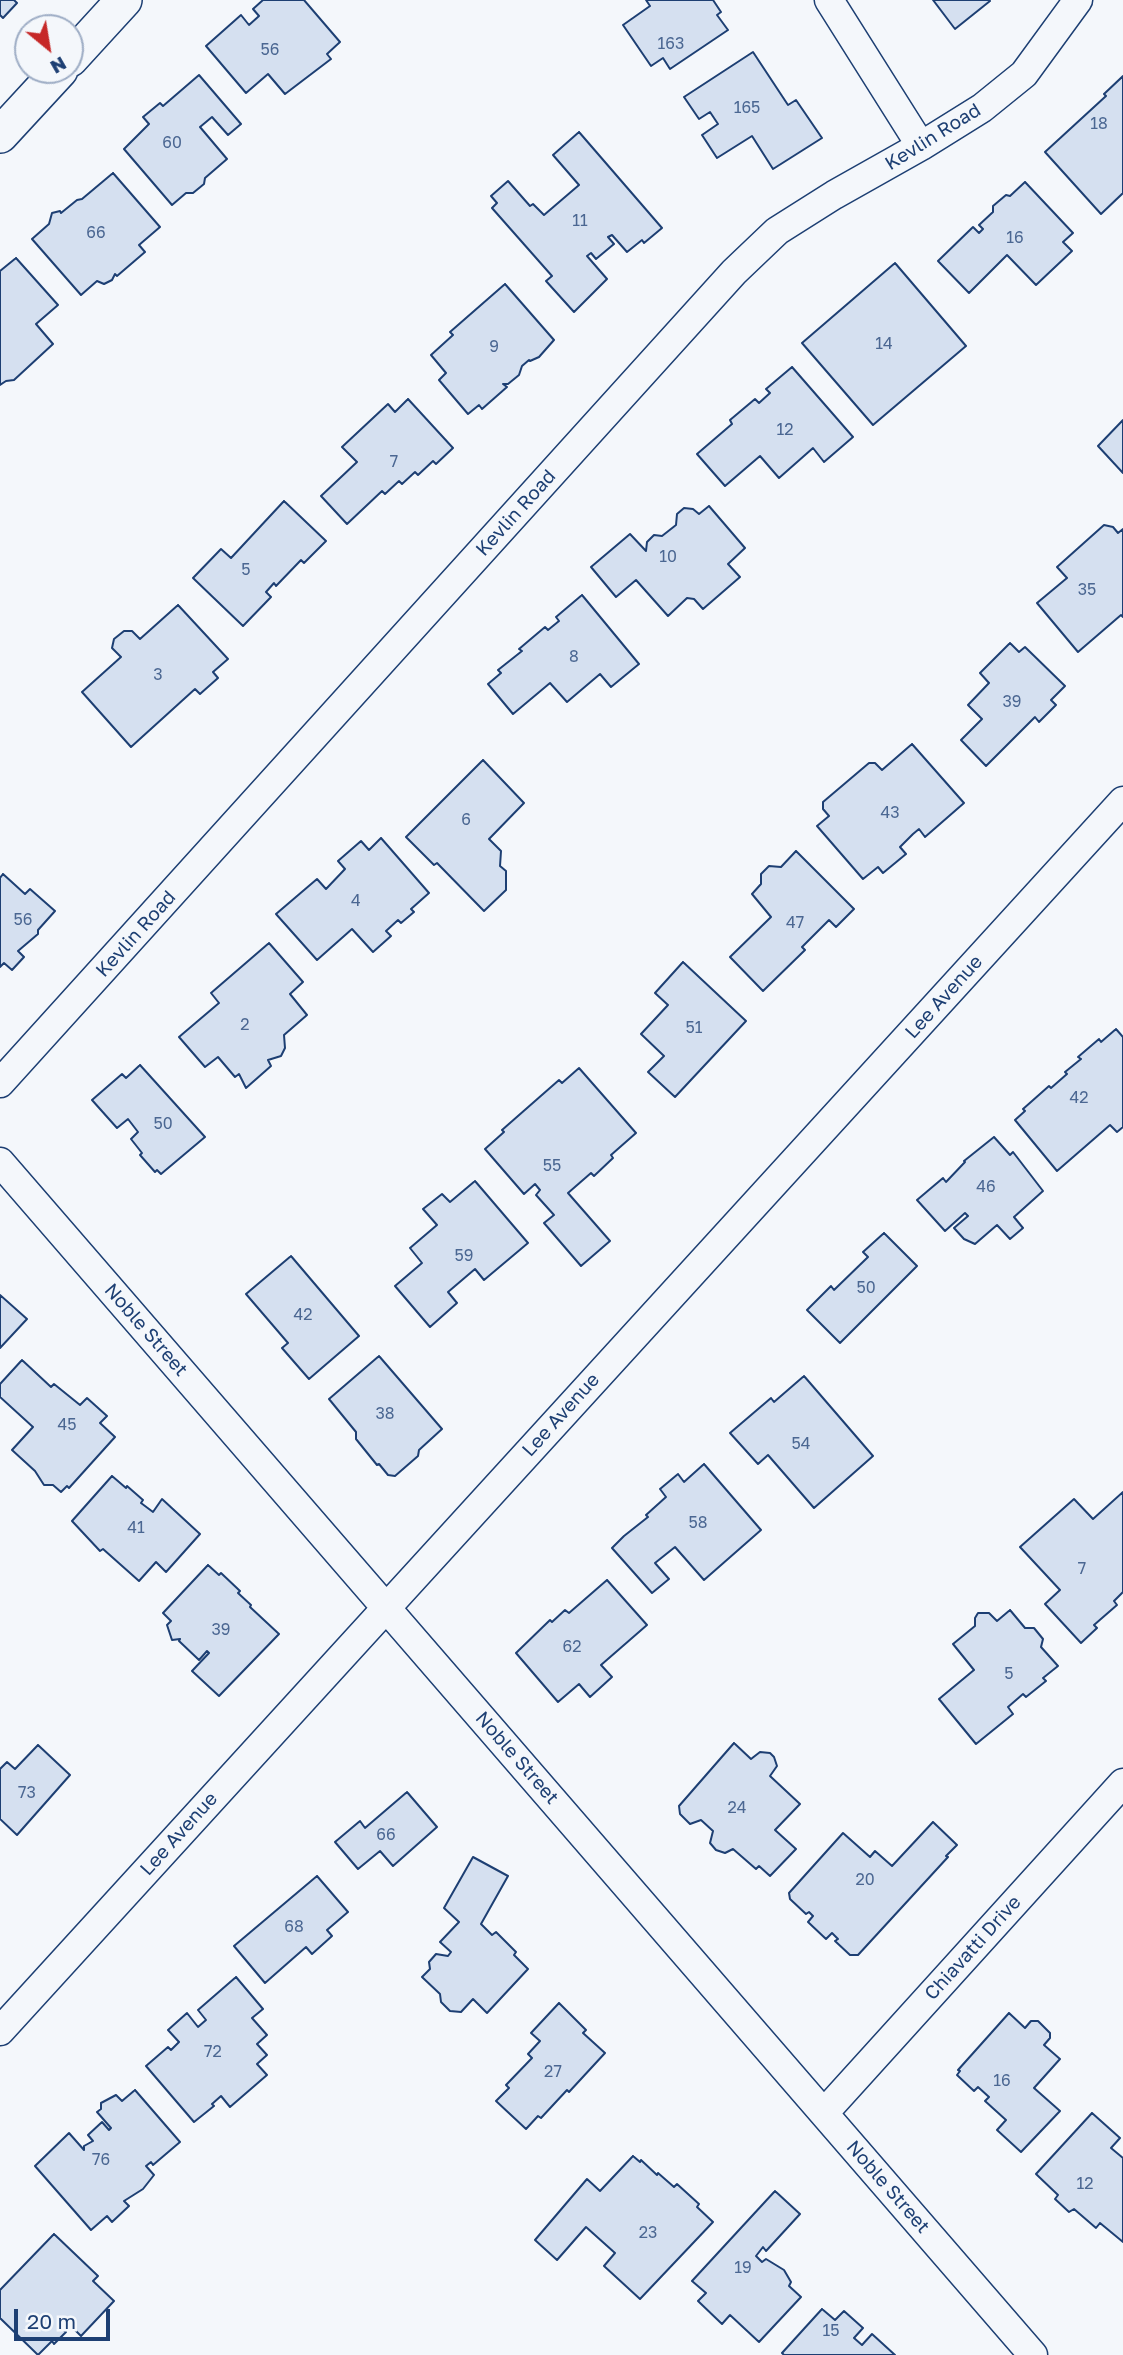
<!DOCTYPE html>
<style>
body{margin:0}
#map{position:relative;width:1123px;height:2355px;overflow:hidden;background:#f4f7fb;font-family:"Golos Text",sans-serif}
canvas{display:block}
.north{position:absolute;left:14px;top:14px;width:70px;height:70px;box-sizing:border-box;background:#f4f7fb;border:2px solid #9eadc5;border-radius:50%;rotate:150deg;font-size:19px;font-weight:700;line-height:28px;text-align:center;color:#1d3f73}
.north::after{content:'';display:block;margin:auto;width:24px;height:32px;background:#c62828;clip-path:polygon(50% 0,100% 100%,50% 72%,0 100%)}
.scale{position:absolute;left:14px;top:2309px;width:96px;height:32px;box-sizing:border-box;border:4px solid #1d3f73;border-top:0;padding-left:9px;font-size:21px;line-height:24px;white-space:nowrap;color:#1d3f73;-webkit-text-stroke:5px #f4f7fb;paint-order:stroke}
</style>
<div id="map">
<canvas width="1123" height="2355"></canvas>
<div class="north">N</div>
<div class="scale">20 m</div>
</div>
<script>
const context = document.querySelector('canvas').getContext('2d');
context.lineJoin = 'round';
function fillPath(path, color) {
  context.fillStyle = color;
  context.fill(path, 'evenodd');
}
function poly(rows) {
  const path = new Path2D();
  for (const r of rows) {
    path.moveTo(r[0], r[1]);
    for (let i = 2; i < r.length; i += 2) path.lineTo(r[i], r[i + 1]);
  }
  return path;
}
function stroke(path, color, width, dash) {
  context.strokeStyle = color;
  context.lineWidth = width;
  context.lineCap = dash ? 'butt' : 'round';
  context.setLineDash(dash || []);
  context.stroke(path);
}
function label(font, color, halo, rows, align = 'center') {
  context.font = font + ' "Golos Text",sans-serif';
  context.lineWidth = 5;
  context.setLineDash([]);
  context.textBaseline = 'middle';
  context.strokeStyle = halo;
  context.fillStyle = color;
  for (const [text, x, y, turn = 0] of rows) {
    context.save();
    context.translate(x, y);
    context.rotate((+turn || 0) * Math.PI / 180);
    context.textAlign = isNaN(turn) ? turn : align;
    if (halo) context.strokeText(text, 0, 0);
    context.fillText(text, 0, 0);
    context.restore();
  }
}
const building = poly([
 [0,0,14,0,17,3,3,18,0,15,0,0],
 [263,0,304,0,340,42,327,54,331,59,285,94,268,74,246,93,206,46,241,15,249,25,259,16,253,9,263,0],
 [646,0,713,0,721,12,717,15,728,30,670,69,663,58,651,66,623,25,650,6,646,0],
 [933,0,989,0,990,1,955,29,933,0],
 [753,52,788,105,796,100,822,138,773,169,752,136,717,158,702,135,718,124,710,112,699,119,684,97,753,52],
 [199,75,241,124,228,135,212,117,200,127,227,159,205,178,204,184,193,193,186,193,172,205,124,149,149,124,143,117,160,103,163,106,199,75],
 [1123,76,1123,193,1101,214,1045,152,1106,96,1104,94,1123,76],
 [579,132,662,228,644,243,642,240,627,252,612,235,608,237,614,244,596,259,591,253,587,256,607,279,574,312,546,281,552,276,492,208,497,203,491,196,508,181,530,206,533,204,544,215,579,185,553,155,579,132],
 [113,173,160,227,139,245,145,252,117,276,115,274,112,280,104,284,97,281,81,295,32,239,49,224,52,213,60,211,61,213,77,200,82,199,113,173],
 [1025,182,1073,233,1063,242,1072,251,1036,285,1007,255,969,293,938,261,973,227,979,233,983,229,979,225,993,212,993,206,1006,195,1010,196,1025,182],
 [16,258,58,305,36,324,53,344,14,380,6,381,0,385,0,271,16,258],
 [895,263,966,346,873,425,802,343,895,263],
 [505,284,554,340,539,357,530,361,529,360,522,366,519,375,508,384,503,384,507,387,482,409,479,405,468,414,439,380,446,373,431,355,453,335,450,332,505,284],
 [792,367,853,437,824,462,813,448,779,478,760,456,725,486,697,454,732,424,730,420,755,399,759,403,770,393,766,389,792,367],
 [408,399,453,448,436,464,433,461,418,475,415,472,402,484,399,481,385,494,382,491,347,524,321,496,357,462,342,447,388,404,395,412,408,399],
 [1123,420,1123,473,1098,446,1123,420],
 [284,501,326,541,304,563,301,560,276,586,274,583,266,592,271,597,243,626,193,578,221,549,231,558,284,501],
 [709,506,745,548,728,564,740,577,703,609,694,599,687,598,668,616,636,580,616,597,591,567,630,534,646,551,647,542,654,535,662,536,676,525,677,514,684,508,693,509,699,514,709,506],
 [1104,525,1113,527,1118,533,1123,529,1123,617,1121,615,1078,652,1037,603,1067,578,1057,567,1104,525],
 [582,595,639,664,611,687,600,674,567,702,550,683,513,714,488,684,501,673,498,670,522,651,519,649,545,627,548,630,559,621,556,617,582,595],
 [178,605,228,659,213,672,218,678,200,694,195,689,131,747,82,692,121,657,112,648,114,639,124,631,132,631,140,639,178,605],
 [1010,643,1019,652,1025,647,1065,686,1051,700,1056,705,1039,722,1035,717,986,766,961,740,982,719,968,705,989,683,980,673,1010,643],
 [912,744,964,803,925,837,919,829,913,834,900,847,906,854,883,873,878,867,863,879,817,826,829,816,823,809,823,802,869,763,875,763,882,770,912,744],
 [483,760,524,803,489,839,501,851,500,866,506,871,506,890,484,911,437,863,434,865,406,837,483,760],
 [381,838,429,893,411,909,414,912,401,923,398,920,386,931,391,936,373,952,352,929,317,960,276,914,317,879,326,889,345,869,338,861,361,841,369,850,381,838],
 [796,851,854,909,836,927,829,920,802,947,805,950,763,991,730,957,771,917,752,894,761,884,761,874,769,866,781,867,796,851],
 [3,874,25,894,30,889,55,911,38,930,38,934,18,951,24,957,12,970,4,963,0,967,0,878,3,874],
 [269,943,303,982,290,994,307,1015,284,1035,285,1048,281,1056,268,1060,271,1066,246,1088,239,1074,235,1077,218,1057,205,1067,179,1037,219,1003,211,993,269,943],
 [683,962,746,1021,675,1097,648,1072,664,1056,641,1034,668,1005,655,993,683,962],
 [1116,1029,1123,1037,1123,1127,1117,1132,1110,1125,1057,1171,1015,1120,1025,1111,1023,1109,1049,1086,1051,1088,1067,1074,1065,1072,1081,1059,1078,1057,1099,1039,1101,1042,1116,1029],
 [140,1065,205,1137,161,1174,157,1170,155,1172,140,1155,142,1153,131,1139,138,1132,128,1119,117,1128,92,1100,122,1074,126,1078,140,1065],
 [579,1068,636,1133,611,1155,613,1158,594,1176,591,1173,568,1193,610,1241,581,1266,544,1223,554,1215,536,1195,540,1190,535,1184,524,1194,485,1149,504,1132,502,1130,559,1080,562,1083,579,1068],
 [994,1137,1010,1155,1013,1152,1043,1191,1014,1217,1023,1228,1010,1239,997,1225,975,1244,964,1239,954,1228,968,1216,965,1213,945,1231,917,1200,943,1178,946,1182,965,1162,964,1161,994,1137],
 [475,1181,528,1243,484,1280,475,1269,448,1292,457,1303,430,1327,395,1286,422,1263,410,1248,437,1225,423,1209,442,1194,450,1202,475,1181],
 [884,1233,917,1266,840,1343,807,1310,831,1286,834,1290,868,1257,863,1252,884,1233],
 [291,1256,359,1336,309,1379,282,1348,288,1343,246,1294,291,1256],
 [0,1295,27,1319,0,1348,0,1295],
 [379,1356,442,1429,419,1450,418,1456,395,1476,388,1475,379,1464,377,1465,356,1439,356,1432,329,1399,379,1356],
 [22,1360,51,1387,54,1384,80,1405,87,1398,107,1416,100,1423,115,1437,69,1488,67,1486,61,1492,53,1485,44,1485,35,1471,12,1450,33,1427,0,1397,0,1384,22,1360],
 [804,1376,873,1456,814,1508,768,1455,758,1464,730,1433,771,1398,774,1402,804,1376],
 [704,1464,761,1530,704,1580,675,1547,655,1563,669,1579,652,1593,612,1548,624,1536,648,1517,646,1515,666,1497,660,1489,678,1474,684,1482,704,1464],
 [112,1476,126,1488,127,1486,143,1500,141,1503,153,1512,162,1499,200,1534,166,1572,156,1562,139,1581,103,1549,100,1551,72,1521,112,1476],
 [1123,1492,1123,1592,1114,1601,1117,1605,1094,1625,1097,1628,1081,1643,1045,1604,1060,1590,1020,1547,1074,1499,1093,1519,1123,1492],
 [208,1565,219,1575,221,1573,240,1591,238,1593,251,1605,250,1607,279,1634,219,1696,192,1671,209,1653,207,1651,199,1660,179,1641,180,1639,172,1640,167,1625,171,1621,163,1613,208,1565],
 [607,1580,647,1625,601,1665,612,1677,590,1697,579,1684,558,1702,516,1653,550,1620,552,1622,565,1610,569,1613,607,1580],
 [1010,1610,1025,1628,1034,1628,1043,1639,1041,1647,1058,1666,1043,1678,1046,1681,1026,1697,1023,1694,1008,1707,1013,1714,976,1744,939,1699,974,1670,953,1644,975,1626,975,1618,978,1613,989,1613,997,1621,1010,1610],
 [734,1743,751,1759,760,1752,770,1753,774,1757,777,1766,770,1776,800,1804,775,1830,796,1849,770,1876,759,1866,756,1869,733,1849,725,1853,716,1850,710,1843,713,1831,701,1820,690,1824,680,1814,679,1806,734,1743],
 [38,1745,70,1775,17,1835,0,1819,0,1769,7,1762,15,1769,38,1745],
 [407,1792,437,1827,393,1866,380,1851,358,1869,335,1842,360,1821,365,1828,407,1792],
 [933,1822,957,1845,946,1856,948,1857,858,1955,850,1955,835,1941,838,1939,832,1933,826,1939,808,1922,813,1916,809,1912,806,1914,790,1899,789,1893,843,1833,870,1857,875,1851,892,1866,933,1822],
 [473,1857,508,1876,481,1924,492,1935,496,1932,516,1952,514,1955,528,1969,487,2013,473,1999,461,2012,450,2011,441,2002,440,1994,422,1977,430,1969,429,1962,436,1954,448,1956,451,1952,440,1942,459,1922,444,1908,473,1857],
 [317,1876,348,1912,327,1930,332,1936,312,1954,306,1947,265,1983,234,1946,317,1876],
 [236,1977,263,2009,252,2018,267,2035,257,2044,267,2055,257,2064,267,2075,230,2107,221,2096,212,2104,214,2106,194,2122,146,2066,168,2047,171,2050,179,2042,168,2030,187,2013,198,2027,206,2020,198,2010,236,1977],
 [559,2003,586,2030,583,2033,605,2053,569,2092,567,2090,541,2118,538,2116,526,2129,496,2101,509,2088,506,2085,532,2058,528,2054,540,2041,531,2033,559,2003],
 [1009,2013,1025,2028,1031,2021,1038,2021,1050,2033,1050,2038,1044,2045,1060,2059,1034,2088,1060,2111,1021,2152,997,2130,1006,2120,985,2101,989,2097,978,2087,974,2091,957,2075,960,2071,958,2070,1009,2013],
 [135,2090,180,2142,153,2165,151,2162,146,2166,154,2175,143,2189,124,2201,129,2206,112,2222,107,2216,91,2230,35,2166,69,2133,84,2150,84,2146,93,2141,88,2135,102,2122,109,2130,111,2128,97,2112,101,2109,101,2103,116,2095,122,2101,135,2090],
 [1092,2113,1120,2138,1111,2148,1123,2158,1123,2242,1100,2223,1096,2228,1074,2209,1069,2212,1055,2199,1058,2195,1036,2174,1092,2113],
 [633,2156,640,2162,641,2160,657,2175,658,2173,674,2187,677,2184,699,2204,697,2207,713,2222,640,2299,604,2266,615,2253,586,2227,557,2260,535,2240,587,2179,600,2191,633,2156],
 [775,2191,800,2214,766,2251,763,2247,756,2256,762,2262,766,2259,784,2270,791,2282,789,2286,801,2297,759,2342,730,2315,722,2324,698,2301,706,2293,692,2281,775,2191],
 [54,2234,98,2276,93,2281,114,2301,81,2336,68,2323,62,2329,66,2332,54,2344,52,2341,38,2355,0,2318,0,2290,54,2234],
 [822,2309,835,2320,844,2311,863,2328,854,2338,862,2345,872,2334,895,2355,784,2355,782,2353,822,2309]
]);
fillPath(building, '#d5e0f0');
stroke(building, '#1d3f73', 2);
const minor = poly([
 [829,0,921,146],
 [0,1083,734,272,777,231,834,195,921,146,982,108,1024,74,1078,0],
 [0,1162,1033,2355],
 [0,2031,1123,801],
 [824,2113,1123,1783]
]);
const tertiary = poly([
 [70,59,124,0],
 [0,135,60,70]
]);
stroke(minor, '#1d3f73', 31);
stroke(tertiary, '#1d3f73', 38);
stroke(minor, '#f4f7fb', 28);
stroke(tertiary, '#f4f7fb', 35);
label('16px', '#4b6792', null, [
 ["163",671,44],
 ["56",270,50],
 ["165",747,108],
 ["18",1099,124],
 ["60",172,143],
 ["11",580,221],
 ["66",96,233],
 ["16",1015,238],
 ["14",884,344],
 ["9",494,347],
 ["12",785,430],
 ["7",394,462],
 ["10",668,557],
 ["5",246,570],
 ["35",1087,590],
 ["8",574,657],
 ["3",158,675],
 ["39",1012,702],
 ["43",890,813],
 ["6",466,820],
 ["4",356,901],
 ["56",23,920],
 ["47",795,923],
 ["2",245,1025],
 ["51",694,1028],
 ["42",1079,1098],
 ["50",163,1124],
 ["55",552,1166],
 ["46",986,1187],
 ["59",464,1256],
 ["50",866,1288],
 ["42",303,1315],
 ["38",385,1414],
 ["45",67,1425],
 ["54",801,1444],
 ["58",698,1523],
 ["41",136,1528],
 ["7",1082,1569],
 ["39",221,1630],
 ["62",572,1647],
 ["5",1009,1674],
 ["73",27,1793],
 ["24",737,1808],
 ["66",386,1835],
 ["20",865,1880],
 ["68",294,1927],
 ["72",213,2052],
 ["27",553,2072],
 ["16",1002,2081],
 ["76",101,2160],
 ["12",1085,2184],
 ["23",648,2233],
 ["19",743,2268],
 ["15",831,2331]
]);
label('19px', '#1d3f73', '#f4f7fb', [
 ["Kevlin Road",933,137,-32],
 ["Kevlin Road",516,513,-48],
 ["Kevlin Road",136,934,-48],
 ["Lee Avenue",944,997,-48],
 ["Noble Street",146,1330,49],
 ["Lee Avenue",561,1415,-48],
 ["Noble Street",517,1758,49],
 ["Lee Avenue",179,1834,-48],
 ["Chiavatti Drive",973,1948,-48],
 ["Noble Street",888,2187,49]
]);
</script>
